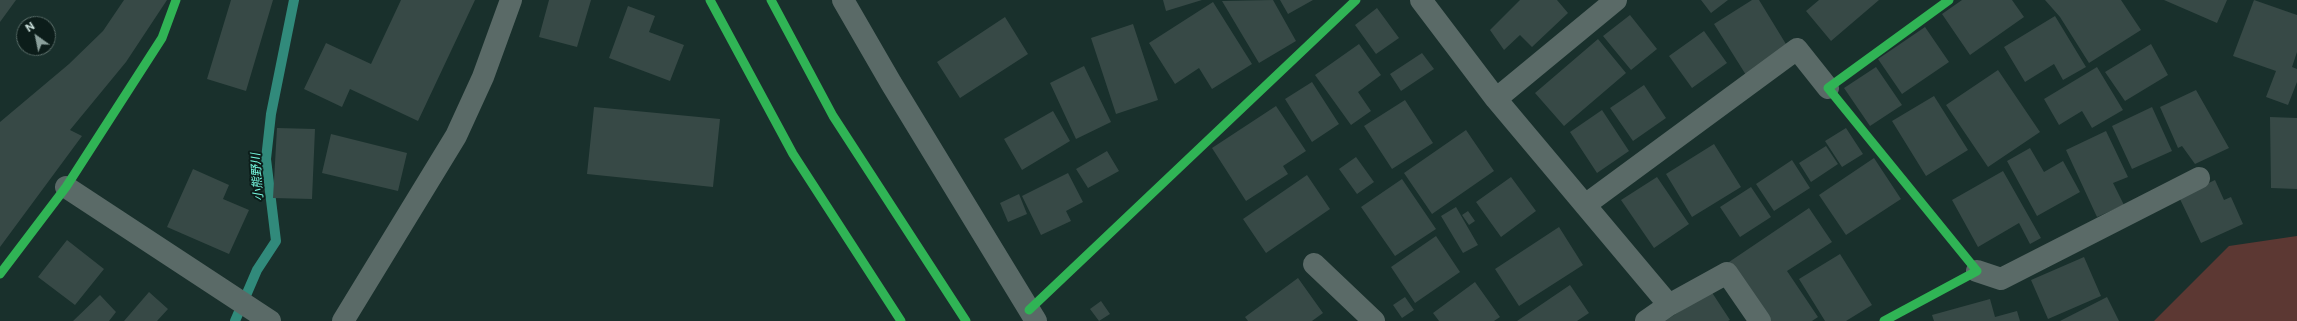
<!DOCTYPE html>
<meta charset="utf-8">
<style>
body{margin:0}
#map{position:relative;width:2297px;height:321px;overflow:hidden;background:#19302c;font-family:Commissioner,sans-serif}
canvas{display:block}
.north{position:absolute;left:16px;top:16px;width:40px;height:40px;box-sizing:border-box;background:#0c1d1a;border:1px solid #576a66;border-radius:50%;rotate:327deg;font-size:11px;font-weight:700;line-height:16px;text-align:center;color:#c8ddd8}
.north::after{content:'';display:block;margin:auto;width:14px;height:18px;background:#8ba09c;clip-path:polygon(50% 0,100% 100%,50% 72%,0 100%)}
</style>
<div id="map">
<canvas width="2297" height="321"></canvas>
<div class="north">N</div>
</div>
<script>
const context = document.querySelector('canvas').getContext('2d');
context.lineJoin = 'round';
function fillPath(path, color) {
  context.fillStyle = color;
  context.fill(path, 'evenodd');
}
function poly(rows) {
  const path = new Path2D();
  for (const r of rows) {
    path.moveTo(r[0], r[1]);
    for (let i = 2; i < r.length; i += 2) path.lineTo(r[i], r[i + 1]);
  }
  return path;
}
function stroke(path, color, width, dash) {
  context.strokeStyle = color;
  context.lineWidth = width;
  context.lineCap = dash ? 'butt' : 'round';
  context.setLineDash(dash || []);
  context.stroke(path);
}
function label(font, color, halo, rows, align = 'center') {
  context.font = font + ' Commissioner,"Noto Sans JP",sans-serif';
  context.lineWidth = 4;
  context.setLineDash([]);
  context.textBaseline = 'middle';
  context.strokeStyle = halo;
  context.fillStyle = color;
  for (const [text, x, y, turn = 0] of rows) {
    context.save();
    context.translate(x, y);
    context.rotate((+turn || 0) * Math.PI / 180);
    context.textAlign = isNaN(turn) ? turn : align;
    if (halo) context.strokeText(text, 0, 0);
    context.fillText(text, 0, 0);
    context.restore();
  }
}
fillPath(poly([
 [2297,236,2297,321,2154,321,2229,246]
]), '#5c3833');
stroke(poly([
 [235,321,257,270,276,241,266,159,271,114,294,0]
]), '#318a7b', 10);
fillPath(poly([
 [0,0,16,0,0,22],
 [124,0,167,0,126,62,70,130,82,136,0,247,0,122,69,64,103,31],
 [231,0,273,0,246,91,207,79],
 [401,0,475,0,418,121,350,89,342,107,304,89,326,43,371,64],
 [549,0,591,0,577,47,539,37],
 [1163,0,1202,0,1166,11],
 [1273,0,1296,41,1259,63,1222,1],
 [1280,0,1313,0,1288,14],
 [1520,0,1557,0,1568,13,1532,47,1520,35,1504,50,1490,30],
 [1701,0,1728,0,1711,13],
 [1752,0,1759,0,1789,49,1746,75,1714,24],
 [1819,0,1879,0,1831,41,1806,11],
 [1962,0,2012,0,2024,17,1970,55,1942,14],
 [2045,0,2121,0,2141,30,2089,63,2060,17],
 [2164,0,2227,0,2217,23],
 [2254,0,2297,15,2297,52,2292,67,2297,69,2297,82,2288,105,2266,97,2276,71,2233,56],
 [1213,2,1252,64,1212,89,1199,68,1175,84,1149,43],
 [628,6,655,16,649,32,684,45,670,81,609,58],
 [1377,8,1399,38,1376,54,1355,25],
 [1630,15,1657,49,1631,70,1603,36],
 [2055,16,2086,67,2063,80,2054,64,2025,82,2004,47],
 [1005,17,1028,54,960,98,937,62],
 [1133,24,1158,100,1116,114,1091,38],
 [1925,27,1949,62,1902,94,1878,59],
 [1704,31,1727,63,1692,88,1669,56],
 [1598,39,1626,73,1564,126,1535,93],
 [1359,44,1381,75,1358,92,1371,111,1351,125,1315,75],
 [2151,44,2168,75,2125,101,2105,72],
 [1422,53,1434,69,1401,91,1390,74],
 [1084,66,1111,122,1076,139,1050,83],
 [1876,67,1902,105,1870,126,1844,88],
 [2097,67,2123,110,2092,128,2082,111,2059,125,2044,99],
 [1998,70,2040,132,1988,167,1946,105],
 [1312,82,1339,124,1312,142,1285,99],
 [1644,85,1666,118,1633,141,1610,108],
 [2196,90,2229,148,2195,164,2182,146,2178,148,2160,107],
 [1934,96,1968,150,1926,176,1892,121],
 [1405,100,1433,143,1392,169,1364,126],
 [1276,106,1306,151,1283,166,1288,174,1246,201,1212,148],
 [594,107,720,119,713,187,587,174],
 [2152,107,2172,151,2132,169,2112,126],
 [1602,110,1629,151,1597,173,1570,132],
 [1053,111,1070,141,1022,170,1004,139],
 [2270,117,2297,118,2297,189,2271,188],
 [277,128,315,129,312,199,273,198],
 [1846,128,1863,154,1842,167,1825,141],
 [1466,130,1494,171,1432,214,1404,173],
 [2106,131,2128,177,2113,183,2124,205,2097,217,2066,150],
 [331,134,407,153,398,191,322,173],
 [1714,144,1741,187,1692,217,1666,174],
 [1826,146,1838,164,1811,182,1799,163],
 [2030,148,2044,172,2063,161,2080,192,2037,216,2007,161],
 [1107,151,1119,171,1088,188,1076,169],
 [1356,157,1374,182,1357,194,1339,169],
 [1874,158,1901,199,1846,235,1819,195],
 [1792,160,1810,188,1774,211,1756,184],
 [193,169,229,185,223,199,249,210,229,254,167,227],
 [2003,171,2041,238,2030,244,2019,223,1978,247,1952,200],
 [1068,173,1083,202,1066,211,1071,221,1041,235,1022,196],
 [1307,175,1330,209,1266,253,1243,219],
 [1511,177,1536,211,1501,237,1476,202],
 [1657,177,1689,224,1654,248,1621,200],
 [1402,179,1436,229,1395,256,1361,207],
 [2215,180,2224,200,2231,197,2243,224,2201,243,2179,197],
 [1751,187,1771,217,1740,237,1720,207],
 [1019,194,1027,214,1008,222,1000,203],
 [1456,207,1478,245,1463,253,1441,216],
 [1809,208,1832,242,1787,271,1818,317,1812,321,1768,321,1729,262],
 [1468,211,1475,221,1469,225,1462,215],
 [1559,227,1583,265,1519,306,1495,269],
 [1436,236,1460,272,1415,303,1391,267],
 [67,240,104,269,75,305,38,277],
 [1840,254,1872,305,1846,321,1825,321,1799,279],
 [2084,257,2101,296,2048,319,2031,280],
 [1298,278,1323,313,1312,321,1248,321,1245,317],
 [1475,282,1500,317,1494,321,1439,321,1433,313],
 [1570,285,1589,313,1577,321,1517,321],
 [1711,291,1730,320,1728,321,1665,321],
 [149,292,168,309,157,321,124,321],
 [100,295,116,312,109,321,73,321],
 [1405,297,1414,310,1402,318,1393,305],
 [2107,297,2119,321,2060,321],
 [1990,299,1995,317,2017,311,2020,321,1934,321,1932,315],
 [1101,301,1110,314,1099,321,1090,309]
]), '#374946');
stroke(poly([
 [843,0,891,83,1036,321],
 [1421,0,1496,99,1669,305],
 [1496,99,1616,0],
 [66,187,270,321],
 [1585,205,1797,49,1828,88],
 [1314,264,1374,321],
 [1977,271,2001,279,2199,178],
 [343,321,456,136,483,77,511,0],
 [1646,321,1669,305,1727,273,1760,321]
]), '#5a6a67', 22);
stroke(poly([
 [710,0,793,154,901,321],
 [771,0,833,116,966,321],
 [0,274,66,187,162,38,176,0],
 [1029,310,1356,0],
 [1884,321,1977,271,1828,88,1949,0]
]), '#30b455', 9);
label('italic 12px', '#77fbe2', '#0c1d1a', [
 ["小熊野川",257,177,-94]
]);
</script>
